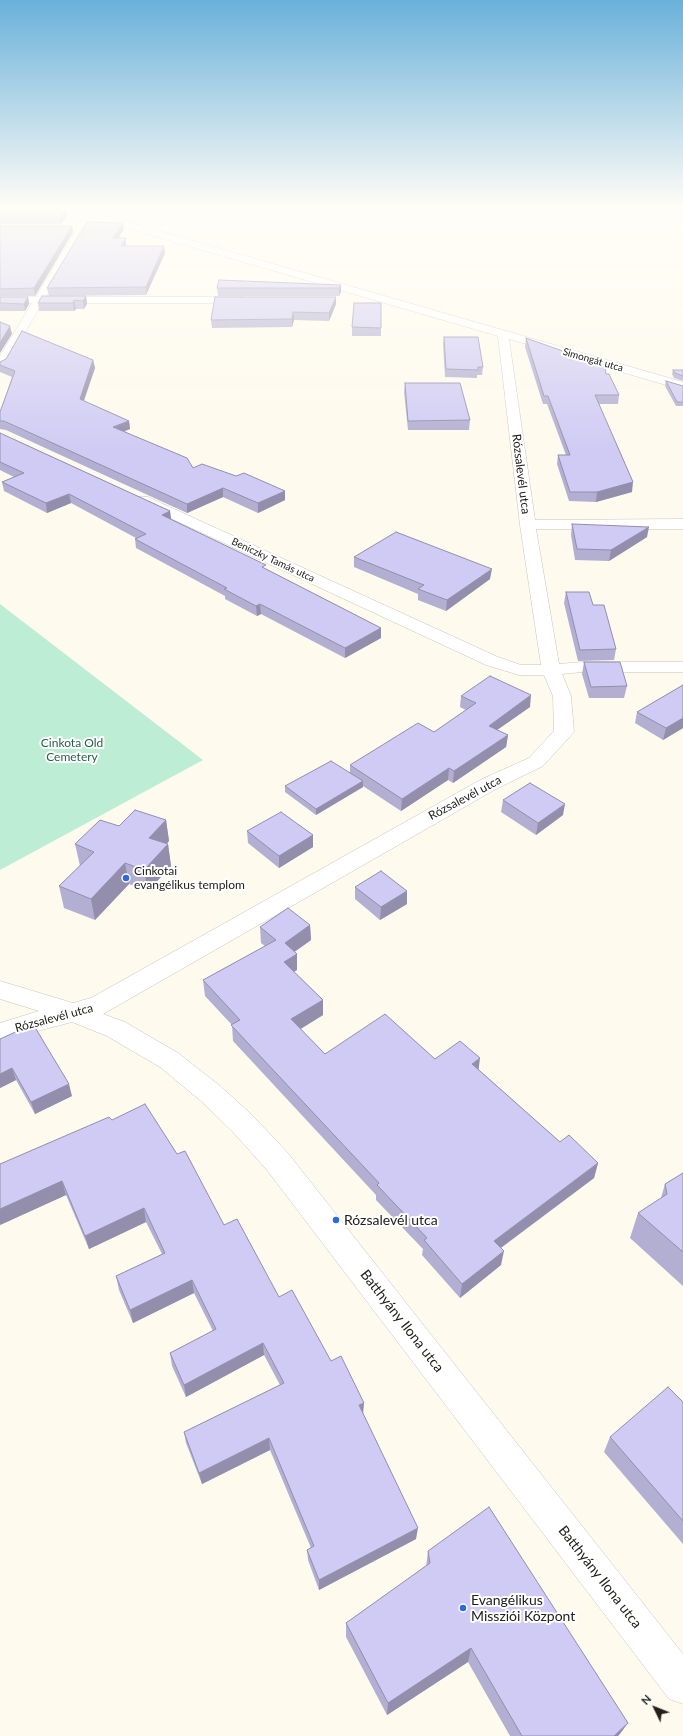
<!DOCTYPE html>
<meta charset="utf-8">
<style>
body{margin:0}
#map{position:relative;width:683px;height:1736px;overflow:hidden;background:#fefaed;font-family:Lato,sans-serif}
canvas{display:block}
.north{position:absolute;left:635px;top:1688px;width:40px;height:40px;-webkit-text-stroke:3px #fff;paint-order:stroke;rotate:313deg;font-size:11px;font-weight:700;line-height:16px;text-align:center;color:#21201b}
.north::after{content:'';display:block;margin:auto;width:14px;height:18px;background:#21201b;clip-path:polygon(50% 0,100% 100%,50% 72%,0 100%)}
</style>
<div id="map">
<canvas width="683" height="1736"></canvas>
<div class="north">N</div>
</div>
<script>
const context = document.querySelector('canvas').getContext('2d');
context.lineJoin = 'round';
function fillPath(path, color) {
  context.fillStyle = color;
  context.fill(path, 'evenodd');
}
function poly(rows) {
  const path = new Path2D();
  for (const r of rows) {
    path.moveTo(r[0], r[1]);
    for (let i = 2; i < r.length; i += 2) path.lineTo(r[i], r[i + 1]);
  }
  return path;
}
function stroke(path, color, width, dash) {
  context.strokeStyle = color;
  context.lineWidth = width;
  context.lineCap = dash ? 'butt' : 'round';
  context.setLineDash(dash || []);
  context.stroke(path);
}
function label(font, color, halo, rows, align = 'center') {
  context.font = font + ' Lato,sans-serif';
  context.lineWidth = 4;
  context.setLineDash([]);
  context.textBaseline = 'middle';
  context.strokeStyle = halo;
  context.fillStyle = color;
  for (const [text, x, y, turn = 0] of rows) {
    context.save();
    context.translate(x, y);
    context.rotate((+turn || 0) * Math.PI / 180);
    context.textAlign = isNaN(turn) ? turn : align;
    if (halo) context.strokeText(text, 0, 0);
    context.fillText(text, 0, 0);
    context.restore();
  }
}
fillPath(poly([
 [0,604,203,760,0,870]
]), '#bdedd4');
const minor = poly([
 [61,207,73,207,93,212,683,382,683,390,509,339,535,520,683,519,683,529,536,529,559,664,582,662,683,662,683,672,582,672,562,674,571,696,574,732,543,766,496,789,103,1014,125,1022,178,1053,219,1085,252,1115,287,1152,683,1654,683,1704,669,1699,267,1170,232,1131,201,1101,160,1067,107,1036,72,1022,19,1036,0,1044,0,1023,39,1011,0,999,0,981,73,1003,91,998,482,779,529,758,554,731,553,696,544,675,519,675,486,665,138,503,136,500,138,497,148,497,498,657,521,665,541,665,520,525,498,336,92,218,46,297,244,297,249,300,244,303,42,303,6,366,0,370,0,356,32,303,0,303,0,297,36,297,85,215,61,207]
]);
stroke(minor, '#c8c4b8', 1);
fillPath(minor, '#fff');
fillPath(poly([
 [0,207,57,207,57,210,67,216,61,224,0,224],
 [0,226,72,226,73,232,35,296,0,296],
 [124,229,118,238,126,245,125,246,165,253,146,295,49,296,47,288],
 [341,285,341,292,339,296,218,296,217,288],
 [86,296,87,304,84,309,76,309,74,311,39,311,38,303],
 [0,297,28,297,29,304,25,311,0,311],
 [381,303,381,336,352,336,352,327],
 [336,304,329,321,294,320,292,327,212,328,211,320],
 [444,337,483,367,482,375,477,375,477,378,445,377,443,344],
 [526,338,606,374,619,395,618,404,599,404,632,492,596,502,569,501,557,464,558,455,566,455,547,404,543,404,525,347],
 [93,360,95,368,84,401,129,421,130,429,124,431,193,468,285,500,258,513,223,497,187,513,6,430,0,429,0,412,12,377,0,372,0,362],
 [673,370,683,370,683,381,674,378,672,374],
 [666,381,683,386,683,406,676,406,665,386],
 [405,383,470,420,469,430,408,430,404,392],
 [0,433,170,511,171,519,266,569,381,628,381,638,345,658,261,614,257,616,225,599,225,596,136,548,135,539,136,538,71,503,47,513,4,491,2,482,14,477,0,470],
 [572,524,647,537,609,561,575,560,571,535],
 [354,557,490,579,446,611,418,600,418,594,354,567],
 [566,592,593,605,616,649,614,660,578,661,564,603],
 [584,662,627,686,624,698,589,698,582,674],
 [683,685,683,728,663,740,635,723,637,712],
 [461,696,530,707,497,730,508,735,506,747,453,783,448,780,401,811,363,786,363,787,316,815,285,792,285,786,350,773,350,765,434,732,466,710,460,707],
 [503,800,563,815,536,835,501,812],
 [166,820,169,841,166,844,168,844,171,866,148,891,129,884,95,920,64,908,59,886,80,866,75,844,119,826],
 [247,831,313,847,279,868,248,843],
 [355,887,407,891,407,904,380,920,355,899],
 [310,925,311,940,294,952,297,954,297,970,294,972,323,1000,323,1015,300,1029,325,1054,435,1059,478,1069,560,1142,598,1163,594,1178,501,1248,501,1265,460,1298,422,1255,423,1249,376,1200,376,1195,233,1041,232,1025,205,996,203,980,265,946,261,943,260,927],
 [0,1039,72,1096,35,1114,16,1080,0,1088],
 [112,1120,224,1225,279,1297,331,1361,363,1415,416,1539,319,1590,308,1560,307,1550,311,1548,270,1450,202,1484,186,1443,184,1432,280,1385,264,1355,186,1397,172,1366,170,1353,213,1331,194,1293,133,1323,119,1290,116,1276,162,1254,146,1222,89,1249,66,1195,0,1225],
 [683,1173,683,1286,630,1238,638,1213,661,1198,665,1184],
 [683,1402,683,1544,604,1452,610,1437],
 [428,1551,628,1723,620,1734,618,1736,510,1736,468,1662,387,1715,346,1637,346,1623,426,1567]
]), '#b3afd2');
fillPath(poly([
 [54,207,57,207,57,209,52,210],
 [66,210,67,216,61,224,60,217],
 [123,223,124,229,114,245,113,238],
 [72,226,73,232,35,296,34,288],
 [126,238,126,245,122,253,121,246],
 [164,246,165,253,146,295,146,287],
 [341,285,341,292,339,296,339,288],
 [86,296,87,304,84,309,83,301],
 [28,297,29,304,25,311,24,304],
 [336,297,336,304,329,321,329,313],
 [74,300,76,309,74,311,73,303],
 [293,312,294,320,292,327,292,319],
 [10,326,12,334,0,353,0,343],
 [93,360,95,368,81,408,80,399],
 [129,421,130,429,114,435,113,427],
 [633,482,632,492,596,502,597,492],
 [223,488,223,497,187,513,187,504],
 [285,491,285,500,258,513,258,503],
 [69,494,71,503,47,513,46,503],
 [170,511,171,520,162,515],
 [649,527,647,537,609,561,611,550],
 [492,569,490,579,446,611,447,600],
 [260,604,261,614,257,616,256,606],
 [381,628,381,638,345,658,345,648],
 [531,695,530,707,487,737,489,726],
 [683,718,683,728,663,740,666,728],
 [508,735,506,747,453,783,454,771],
 [449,768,448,780,401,811,402,799],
 [363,781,363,787,316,815,316,809],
 [565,804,563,815,536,835,538,823],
 [166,820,169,841,153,859,149,838],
 [313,835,313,847,279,868,279,856],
 [168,844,171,866,148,891,144,870],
 [125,863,129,884,95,920,91,899],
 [407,891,407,904,380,920,381,907],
 [310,925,311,940,286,958,285,943],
 [297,954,297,970,284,977,284,962],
 [323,1000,323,1015,291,1035,291,1019],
 [480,1058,478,1074,472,1064],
 [12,1068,16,1080,0,1088,0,1074],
 [69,1084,72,1096,35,1114,31,1102],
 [598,1163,594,1178,491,1255,494,1241],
 [62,1181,66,1195,0,1225,0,1209],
 [144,1208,146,1222,89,1249,85,1236],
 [504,1251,501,1265,460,1298,462,1284],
 [192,1280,194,1293,133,1323,130,1310],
 [263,1343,264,1355,186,1397,184,1385],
 [364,1403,363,1415,359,1405],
 [269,1438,270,1450,202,1484,199,1473],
 [418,1528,416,1539,319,1590,319,1580],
 [471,1648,468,1662,387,1715,388,1703],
 [628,1723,618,1736,614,1736]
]), '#928eab');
const building = poly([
 [0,207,54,207,52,210,66,210,60,217,0,217,0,207],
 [87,222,123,223,113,238,126,238,121,246,164,246,146,287,47,288,87,222],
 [0,226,72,226,34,288,0,289,0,226],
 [219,280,341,285,339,288,217,288,219,280],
 [42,296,86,296,83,301,74,300,73,303,38,303,42,296],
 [0,297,28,297,24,304,0,303,0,297],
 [215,297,336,297,329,313,293,312,292,319,211,320,215,297],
 [354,303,381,303,381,328,352,327,354,303],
 [0,322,10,326,0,343,0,322],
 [22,331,93,360,80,399,129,421,113,427,187,458,193,468,202,464,236,476,244,473,285,491,258,503,223,488,187,504,4,421,0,421,0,412,15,371,0,365,0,362,6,359,22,331],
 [444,337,478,337,483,367,478,367,478,370,446,369,444,337],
 [526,338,605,366,606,374,609,374,619,395,595,395,633,482,597,492,570,492,558,455,570,455,548,396,544,396,526,338],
 [673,370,683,370,683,376,675,373,673,370],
 [666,381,683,386,683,402,677,402,666,381],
 [405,383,460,383,470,420,408,421,405,383],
 [0,433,170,511,162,515,266,565,262,567,381,628,345,648,260,604,256,606,224,589,227,588,135,539,146,534,69,494,46,503,2,482,24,473,0,462,0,433],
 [572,524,649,527,611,550,577,549,572,524],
 [396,532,492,569,447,600,418,589,424,585,354,557,396,532],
 [566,592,589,592,593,605,604,605,616,649,580,650,566,592],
 [584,662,620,662,627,686,591,687,584,662],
 [490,676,531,695,489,726,508,735,454,771,449,768,402,799,350,765,418,723,434,732,476,703,461,696,490,676],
 [683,685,683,718,666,728,637,712,683,685],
 [331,761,363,781,316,809,285,786,331,761],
 [530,783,565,804,538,823,503,800,530,783],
 [135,810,166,820,149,838,168,844,144,870,125,863,91,899,59,886,94,852,75,844,100,820,119,826,135,810],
 [281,812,313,835,279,856,247,831,281,812],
 [381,871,407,891,381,907,355,887,381,871],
 [288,908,310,925,285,943,297,954,284,962,323,1000,291,1019,325,1054,385,1014,435,1059,460,1041,480,1058,472,1064,560,1142,569,1135,598,1163,494,1241,504,1251,462,1284,424,1240,427,1238,377,1185,379,1183,231,1025,240,1020,203,980,276,940,260,927,288,908],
 [33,1024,69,1084,31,1102,12,1068,0,1074,0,1039,33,1024],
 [145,1104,177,1154,185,1151,224,1225,237,1219,279,1297,292,1290,331,1361,341,1356,364,1403,359,1405,418,1528,319,1580,307,1550,314,1546,269,1438,199,1473,184,1432,284,1383,263,1343,184,1385,170,1353,216,1329,192,1280,130,1310,116,1276,165,1253,144,1208,85,1236,62,1181,0,1209,0,1164,109,1117,112,1120,145,1104],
 [683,1173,683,1252,638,1213,667,1194,665,1184,683,1173],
 [668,1387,683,1402,683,1521,610,1437,668,1387],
 [489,1507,628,1723,614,1736,522,1736,471,1648,388,1703,346,1623,430,1563,428,1551,489,1507]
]);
fillPath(building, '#d0cbf4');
stroke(building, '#928eab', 1);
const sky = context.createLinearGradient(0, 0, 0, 450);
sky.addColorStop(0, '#6ab1da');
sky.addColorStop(0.46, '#fffdf7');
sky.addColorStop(1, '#fffdf700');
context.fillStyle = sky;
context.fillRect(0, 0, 683, 450);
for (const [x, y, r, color] of [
 [126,878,4,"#2f6ad8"],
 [336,1220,4,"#2f6ad8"],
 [463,1608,4,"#2f6ad8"]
]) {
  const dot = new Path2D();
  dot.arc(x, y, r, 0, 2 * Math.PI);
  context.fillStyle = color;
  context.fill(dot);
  stroke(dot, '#fff', 1.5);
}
label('10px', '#21201b', '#fff', [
 ["Simongát utca",593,360,16],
 ["Beniczky Tamás utca",273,560,25]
]);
label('12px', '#21201b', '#fff', [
 ["Rózsalevél utca",521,474,83],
 ["Rózsalevél utca",465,798,-28],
 ["Rózsalevél utca",54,1018,-15]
]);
label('12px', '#266147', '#fff', [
 ["Cinkota Old",72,743],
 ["Cemetery",72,757]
]);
label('12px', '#21201b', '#fff', [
 ["Cinkotai",134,871],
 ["evangélikus templom",134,885]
], 'left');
label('14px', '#21201b', '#fff', [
 ["Rózsalevél utca",344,1220],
 ["Evangélikus",471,1600],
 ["Missziói Központ",471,1616]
], 'left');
label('14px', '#21201b', '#fff', [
 ["Batthyány Ilona utca",402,1321,52],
 ["Batthyány Ilona utca",600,1577,52]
]);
</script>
